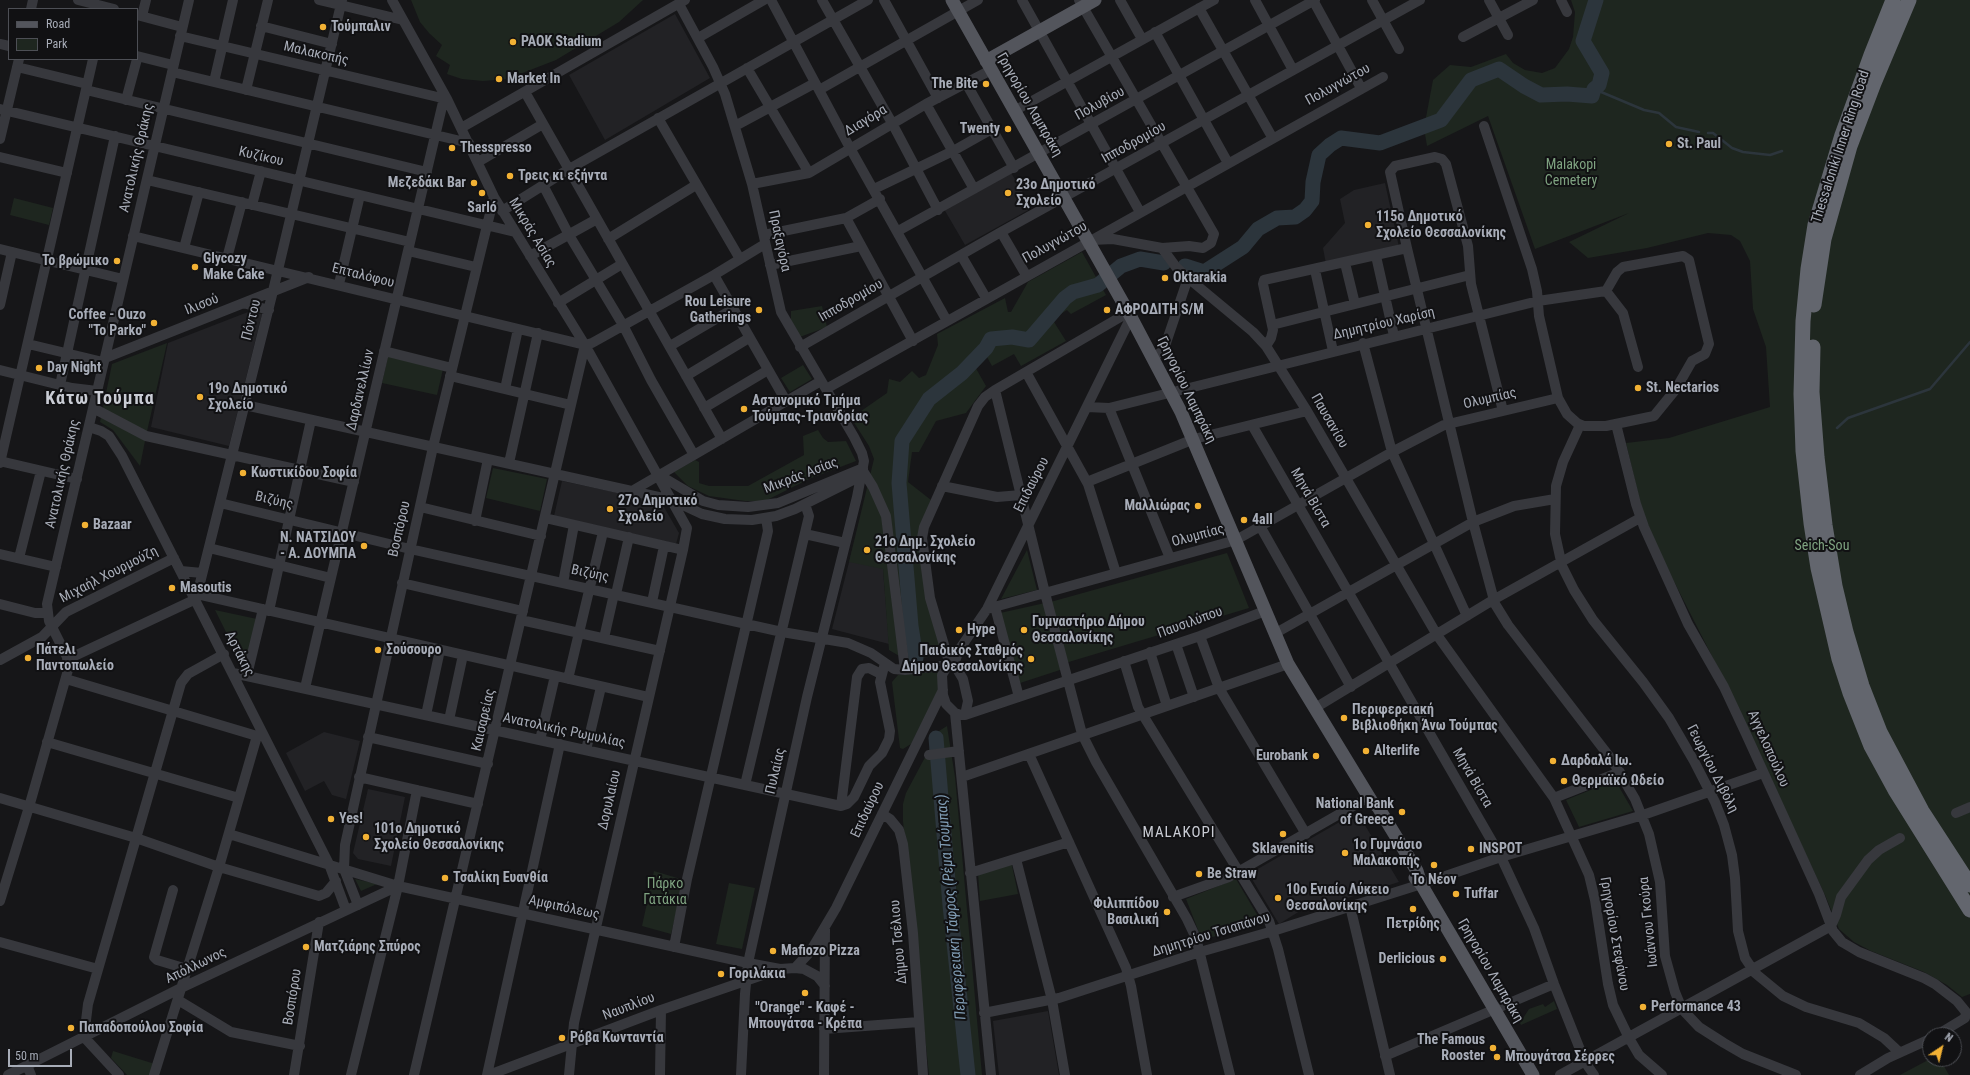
<!DOCTYPE html>
<meta charset="utf-8">
<style>
body{margin:0}
#map{position:relative;width:1970px;height:1075px;overflow:hidden;background:#161618;font-family:"Roboto Condensed",sans-serif}
canvas{display:block}
.legend{position:absolute;left:8px;top:8px;width:130px;height:52px;box-sizing:border-box;background:#111113;border:1px solid #4d4f55;margin:0;padding:5px 7px;list-style:none;font-size:12px;color:#a8adb8}
.legend li{display:flex;align-items:center;gap:8px;height:20px}
.legend b{width:20px;border:1px solid #4d4f55}
.north{position:absolute;left:1922px;top:1027px;width:40px;height:40px;box-sizing:border-box;background:#111113;border:1px solid #4d4f55;border-radius:50%;rotate:35deg;font-size:11px;font-weight:700;line-height:16px;text-align:center;color:#a8adb8}
.north::after{content:'';display:block;margin:auto;width:14px;height:18px;background:#f2b134;clip-path:polygon(50% 0,100% 100%,50% 72%,0 100%)}
.scale{position:absolute;left:8px;top:1049px;width:64px;height:18px;box-sizing:border-box;border:2px solid #a8adb8;border-top:0;padding-left:5px;font-size:12px;line-height:14px;white-space:nowrap;color:#a8adb8;-webkit-text-stroke:3px #111113;paint-order:stroke}
</style>
<div id="map">
<canvas width="1970" height="1075"></canvas>
<ul class="legend">
<li><b style="height:5px;background:#53555c"></b>Road</li>
<li><b style="height:11px;background:#1e261f"></b>Park</li>
</ul>
<div class="north">N</div>
<div class="scale">50 m</div>
</div>
<script>
const context = document.querySelector('canvas').getContext('2d');
context.lineJoin = 'round';
function fillPath(path, color) {
  context.fillStyle = color;
  context.fill(path, 'evenodd');
}
function poly(rows) {
  const path = new Path2D();
  for (const r of rows) {
    path.moveTo(r[0], r[1]);
    for (let i = 2; i < r.length; i += 2) path.lineTo(r[i], r[i + 1]);
  }
  return path;
}
function stroke(path, color, width, dash) {
  context.strokeStyle = color;
  context.lineWidth = width;
  context.lineCap = dash ? 'butt' : 'round';
  context.setLineDash(dash || []);
  context.stroke(path);
}
function label(font, color, halo, rows, align = 'center') {
  context.font = font + ' "Roboto Condensed",sans-serif';
  context.lineWidth = 4;
  context.setLineDash([]);
  context.textBaseline = 'middle';
  context.strokeStyle = halo;
  context.fillStyle = color;
  for (const [text, x, y, turn = 0] of rows) {
    context.save();
    context.translate(x, y);
    context.rotate((+turn || 0) * Math.PI / 180);
    context.textAlign = isNaN(turn) ? turn : align;
    if (halo) context.strokeText(text, 0, 0);
    context.fillText(text, 0, 0);
    context.restore();
  }
}
fillPath(poly([
 [675,14,710,78,605,140,569,75],
 [1010,171,1032,208,965,245,944,209],
 [1385,183,1399,247,1326,264,1323,248,1345,223,1340,199,1354,190],
 [248,312,262,314,229,446,151,427,168,343],
 [871,476,883,569,889,644,832,629],
 [562,481,661,502,679,533,676,544,554,516],
 [324,732,360,741,346,799,332,795,324,781,305,791,286,753],
 [368,789,405,797,391,866,358,859,353,853],
 [1357,812,1399,882,1338,901,1300,911,1279,924,1249,874],
 [1048,1011,1059,1075,999,1075,993,1021]
]), '#222225');
fillPath(poly([
 [411,0,643,0,619,22,556,60,507,79,483,81,462,79,447,74,450,65,436,56,442,45,429,33,420,22],
 [1571,0,1970,0,1970,994,1962,997,1947,985,1924,972,1871,951,1854,942,1839,929,1825,895,1714,660,1660,554,1642,511,1626,443,1669,438,1770,407,1766,347,1753,309,1750,261,1740,241,1731,235,1708,233,1647,248,1588,258,1569,242,1629,213,1535,249,1488,116,1427,146,1424,128,1433,80,1450,65,1471,67,1506,54,1513,63,1525,70,1542,73,1555,68,1569,49,1573,37,1575,12],
 [14,198,53,208,49,225,10,215],
 [1082,252,1106,295,1071,314,1067,310,1054,318,1054,322,1066,341,1021,366,1014,354,992,366,987,357,974,365,986,386,966,413,936,421,919,452,912,452,908,482,931,500,920,529,940,648,935,654,929,657,911,659,901,657,889,650,883,569,849,562,874,459,869,446,851,418,887,393,889,379,900,382,912,371,919,378,926,375,938,345,937,334,1005,298,1008,312,1011,312,1028,282],
 [822,306,827,327,797,338,791,323,791,311],
 [167,343,146,436,140,466,113,430,100,422,112,364],
 [388,356,443,369,437,395,382,383],
 [803,365,812,379,790,392,781,378],
 [818,430,823,438,828,442,846,441,856,461,809,479,765,501,745,501,709,496,688,486,674,472,695,460,699,462,699,483,709,486,748,486,804,455,803,436],
 [493,468,547,479,540,511,486,498],
 [1027,550,1037,590,1001,599],
 [1227,553,1249,608,1062,664,1063,669,1017,684,1000,613,1054,601],
 [215,610,257,619,247,659,239,658],
 [941,670,943,682,911,744,903,749,900,748,892,682,898,675],
 [947,726,955,777,982,1075,929,1075,903,821,903,804,906,793,939,731],
 [1615,780,1633,811,1579,827,1566,800],
 [1011,861,1018,894,980,901,978,873],
 [654,871,684,880,671,934,642,926],
 [355,879,377,884,361,891],
 [1236,879,1262,923,1202,940,1186,899],
 [729,883,755,888,742,949,716,944],
 [1554,1001,1557,1009,1521,1025,1520,1023,1529,1009,1543,1004,1545,1007],
 [113,1051,155,1064,152,1075,127,1075,111,1058],
 [1930,1059,1940,1059,1949,1075,1900,1075]
]), '#1e261f');
stroke(poly([
 [1594,89,1644,110,1659,113,1676,127,1699,132],
 [1708,133,1713,133,1732,148,1743,152,1770,155,1782,151],
 [1837,428,1848,418,1930,389,1970,342]
]), '#2c353c', 2.5);
stroke(poly([
 [1185,266,1204,272,1243,247,1258,229,1277,218,1295,217,1305,210,1312,201,1313,182,1319,155,1330,145,1341,138,1380,143,1441,120,1471,80,1499,69,1524,86,1541,95,1567,94,1592,96,1594,89,1599,85,1602,73,1583,41,1596,0],
 [916,658,911,626,899,483,902,441,929,399,962,373,986,348,991,339,1012,337,1029,340,1065,298,1073,292,1098,285,1121,266,1140,259,1164,263],
 [936,738,950,905,968,1075]
]), '#2c353c', 15);
stroke(poly([
 [78,0,114,9],
 [319,0,403,20],
 [392,0,447,99,494,197,585,345,687,528,683,550,574,1023,569,1075],
 [771,0,850,148,947,321],
 [822,0,892,123,938,210],
 [884,0,938,98],
 [1022,0,1140,212],
 [1079,0,1214,234,1211,243,1203,248,1189,246,1162,248,1113,239,1092,240],
 [1120,0,1142,39],
 [1255,0,1293,70],
 [1313,0,1361,88],
 [1372,0,1399,49],
 [1489,0,1508,35],
 [1561,0,1567,12],
 [679,4,713,67,725,94,752,184,781,312,854,437,862,453,864,461,857,497,807,697,748,963,745,994,741,1075],
 [1199,8,1272,137],
 [31,9,33,0],
 [137,15,182,27],
 [142,16,146,0],
 [261,26,332,44],
 [1155,32,1228,163],
 [180,36,446,99],
 [1463,37,1533,0],
 [698,38,764,0],
 [0,44,9,46],
 [137,56,173,65],
 [17,67,87,84],
 [747,68,809,173],
 [172,72,469,143],
 [214,82,233,0],
 [966,83,1014,168],
 [86,90,427,172],
 [246,90,268,0],
 [819,90,978,0],
 [525,92,722,439],
 [126,100,137,59],
 [926,104,974,189],
 [0,109,515,232],
 [1014,111,1214,0],
 [658,118,740,259],
 [735,126,815,83],
 [1484,126,1532,269,1537,291,1539,316,1558,398,1567,414,1577,423,1584,426,1606,426,1654,416,1676,389,1692,361,1705,354,1709,344,1689,260,1683,256,1623,267,1617,272,1606,291],
 [461,128,685,0],
 [0,139,19,59],
 [0,157,67,173],
 [478,162,543,124],
 [147,180,410,242],
 [752,184,809,173,926,104,991,70],
 [543,185,569,235,623,325,651,380,694,455],
 [874,189,953,151,992,129],
 [252,205,261,171],
 [502,211,569,169,868,0],
 [846,218,913,341],
 [898,231,1315,0],
 [1001,232,1026,275],
 [764,235,846,218,880,199],
 [133,236,585,345,592,343,714,275,765,244],
 [608,239,696,185],
 [184,248,199,192],
 [1162,248,1176,267,1188,278,1253,332,1266,346,1307,411,1437,635,1554,798,1589,875,1595,900,1608,984,1613,1005,1629,1038,1639,1055,1662,1075],
 [0,249,123,279],
 [408,251,476,267],
 [961,255,986,298],
 [530,256,597,219],
 [1376,256,1394,336],
 [227,258,242,202],
 [1345,263,1355,304],
 [770,265,861,246],
 [1315,270,1333,351],
 [714,275,786,401],
 [339,284,360,195],
 [243,303,269,310],
 [558,303,622,264],
 [0,305,12,252],
 [1272,325,1470,275],
 [1363,343,1392,452,1467,616],
 [28,344,103,362,105,358],
 [670,346,733,309],
 [1266,346,1271,338,1273,330,1263,284,1264,280,1407,248],
 [800,347,1001,232,1420,0],
 [384,351,452,368],
 [1153,357,1160,353,1165,346,1188,278],
 [105,358,309,277],
 [0,370,72,388,97,391],
 [1026,372,1088,484,1116,573],
 [450,376,571,405],
 [686,376,749,338],
 [60,385,115,136],
 [505,389,518,329],
 [826,389,1383,77],
 [995,390,1045,593,1082,734,1096,762,1187,919,1196,938,1230,1075],
 [245,405,672,500,702,514,725,519,752,520,776,516,795,509,861,476],
 [1087,407,1109,408,1538,301,1606,291,1623,313,1638,367],
 [93,408,146,436,354,482],
 [704,408,768,370],
 [1109,408,1170,558],
 [1503,411,1471,284,1468,246,1446,164,1442,159,1435,157,1395,166,1390,172,1407,248,1473,522,1495,604,1508,625,1612,760,1635,799,1649,834,1660,882,1665,956,1675,992,1682,1009,1699,1027,1724,1043,1743,1054,1796,1075],
 [1616,424,1636,504,1644,527,1688,624,1724,687,1746,734,1819,894,1833,931,1842,942,1859,952,1924,978,1935,984,1957,1001,1966,1012,1965,1018,1937,1035],
 [1252,425,1501,857,1534,928,1554,984,1585,1062,1594,1075],
 [1580,425,1563,462,1556,486,1555,534,1562,566,1574,590,1593,620,1643,682,1669,718,1694,761,1715,802,1724,825,1732,855,1735,878,1738,931,1745,958,1755,973,1783,996,1806,1007,1859,1023,1884,1038,1899,1052],
 [89,427,101,431,109,436,122,456,329,864,346,910],
 [0,461,77,479],
 [0,463,93,59],
 [509,463,538,333],
 [659,475,703,501,718,505,748,507,778,503,863,468,863,471,873,487,886,516,905,670],
 [1087,482,1194,439,1307,411],
 [942,486,997,497,1021,495],
 [632,491,821,381],
 [220,503,410,549,782,632,848,643,871,653,894,669,905,670,950,665,930,598,922,538,924,527,978,406,985,397,995,390,1129,312],
 [420,507,541,536],
 [545,518,683,550],
 [475,521,488,459],
 [1260,526,1351,687],
 [805,534,845,543],
 [209,548,331,578],
 [0,554,56,567],
 [19,558,41,471],
 [181,571,202,573],
 [402,583,523,611],
 [563,583,574,525],
 [197,594,649,697],
 [616,594,629,537],
 [196,599,273,291,342,0],
 [652,602,664,546],
 [0,604,35,613,47,613],
 [995,607,1019,697],
 [987,609,1236,540,1392,452,1444,425,1558,398],
 [269,611,311,420],
 [521,620,660,651],
 [1274,634,1473,522,1514,506,1555,499],
 [1200,636,1219,688,1306,834],
 [604,638,614,594],
 [1176,644,1194,697],
 [1150,652,1167,706],
 [68,659,196,599],
 [0,660,42,637,66,612,174,558],
 [1124,661,1138,707,1269,921,1278,949,1309,1075],
 [954,664,959,650,987,609,1131,317],
 [954,664,963,679,968,701,965,715,961,715,955,713,946,704,943,695,942,675,946,668,954,664],
 [233,673,841,806],
 [247,675,263,609],
 [66,679,257,736],
 [568,679,603,532],
 [305,688,444,98],
 [1315,708,1493,600,1640,518],
 [955,713,991,1075],
 [426,715,440,650],
 [965,715,1200,636,1265,611],
 [449,720,463,655],
 [368,737,488,764],
 [540,740,555,676],
 [47,742,239,798],
 [586,750,601,687],
 [1029,754,1126,968,1131,986,1147,1075],
 [929,755,959,751],
 [359,777,478,804],
 [962,777,1288,664],
 [745,785,809,516,805,504],
 [0,798,136,838,219,867,319,896,326,893,336,881],
 [1554,798,1620,772],
 [841,806,847,804,854,797,869,766,882,753,889,739,890,731,880,682,885,663],
 [841,806,857,677,862,669,869,668,881,674],
 [1956,813,1970,807],
 [882,814,890,819,899,830,903,844,913,933,923,1075],
 [229,834,398,886,748,963,780,969,795,968,804,969,817,976,825,986],
 [1016,859,1052,1000,1065,1075],
 [970,873,1069,842],
 [173,890,154,957,157,960,187,969],
 [1173,897,1229,877,1369,797],
 [0,901,29,807,68,670,67,657,49,621,47,604,189,0],
 [358,905,344,869,345,845,433,447,494,197],
 [1350,906,1390,1075],
 [0,942,98,969],
 [674,947,687,879,768,531,766,518],
 [795,968,810,952,836,908,943,690],
 [178,1000,231,1032,300,1046],
 [984,1013,1059,998,1200,952,1273,931,1431,881,1501,857,1643,815,1763,773],
 [824,1029,919,1022],
 [1385,1056,1554,984],
 [27,1065,31,1075],
 [8,1075,181,988,398,886],
 [119,1075,84,1037,88,1004,181,683,188,674,224,654],
 [154,1075,219,867,257,736],
 [294,1075,319,922],
 [351,1075,398,886,417,790],
 [414,1075,585,345],
 [487,1075,560,744],
 [489,1075,661,1010,780,969],
 [660,1075,661,1010],
 [824,1075,825,929],
 [1560,1075,1831,926,1836,915,1841,897,1868,860,1879,850,1900,838],
 [1860,1075,1888,1058,1930,1039]
]), '#37383d', 10);
stroke(poly([
 [952,0,1131,317,1181,412,1288,664,1372,802,1378,807,1417,871,1421,884],
 [986,61,1095,0],
 [1415,878,1421,884,1533,1075]
]), '#53555c', 13);
stroke(poly([
 [1893,0,1871,55,1842,135,1815,225,1808,269,1803,321,1801,394,1803,451,1811,523,1818,568,1839,659,1850,693,1871,746,1895,790,1970,910],
 [1814,305,1824,239,1850,146,1874,83,1909,0],
 [1813,347,1812,392,1817,457,1825,525,1835,586,1846,632,1862,686,1880,732,1922,811,1970,885]
]), '#63666e', 15);
for (const [x, y, r, color] of [
 [323,27,4,"#f2b134"],
 [513,42,4,"#f2b134"],
 [499,79,4,"#f2b134"],
 [986,84,4,"#f2b134"],
 [1008,129,4,"#f2b134"],
 [1669,144,4,"#f2b134"],
 [452,148,4,"#f2b134"],
 [510,176,4,"#f2b134"],
 [474,183,4,"#f2b134"],
 [482,193,4,"#f2b134"],
 [1008,193,4,"#f2b134"],
 [1368,225,4,"#f2b134"],
 [117,261,4,"#f2b134"],
 [195,267,4,"#f2b134"],
 [1165,278,4,"#f2b134"],
 [759,310,4,"#f2b134"],
 [1107,310,4,"#f2b134"],
 [154,323,4,"#f2b134"],
 [39,368,4,"#f2b134"],
 [1638,388,4,"#f2b134"],
 [200,397,4,"#f2b134"],
 [744,409,4,"#f2b134"],
 [243,473,4,"#f2b134"],
 [1198,506,4,"#f2b134"],
 [610,509,4,"#f2b134"],
 [1244,520,4,"#f2b134"],
 [85,525,4,"#f2b134"],
 [364,546,4,"#f2b134"],
 [867,550,4,"#f2b134"],
 [172,588,4,"#f2b134"],
 [959,630,4,"#f2b134"],
 [1024,630,4,"#f2b134"],
 [378,650,4,"#f2b134"],
 [28,658,4,"#f2b134"],
 [1031,659,4,"#f2b134"],
 [1344,718,4,"#f2b134"],
 [1366,751,4,"#f2b134"],
 [1316,756,4,"#f2b134"],
 [1553,761,4,"#f2b134"],
 [1564,781,4,"#f2b134"],
 [1402,812,4,"#f2b134"],
 [331,819,4,"#f2b134"],
 [1283,834,4,"#f2b134"],
 [366,837,4,"#f2b134"],
 [1471,849,4,"#f2b134"],
 [1345,853,4,"#f2b134"],
 [1434,865,4,"#f2b134"],
 [1199,874,4,"#f2b134"],
 [445,878,4,"#f2b134"],
 [1456,894,4,"#f2b134"],
 [1278,898,4,"#f2b134"],
 [1413,909,4,"#f2b134"],
 [1167,912,4,"#f2b134"],
 [306,947,4,"#f2b134"],
 [773,951,4,"#f2b134"],
 [1443,959,4,"#f2b134"],
 [721,974,4,"#f2b134"],
 [805,993,4,"#f2b134"],
 [1643,1007,4,"#f2b134"],
 [71,1028,4,"#f2b134"],
 [562,1038,4,"#f2b134"],
 [1493,1048,4,"#f2b134"],
 [1497,1057,4,"#f2b134"]
]) {
  const dot = new Path2D();
  dot.arc(x, y, r, 0, 2 * Math.PI);
  context.fillStyle = color;
  context.fill(dot);
  stroke(dot, '#111113', 1.5);
}
label('bold 14px', '#a8adb8', '#111113', [
 ["Τούμπαλιν",331,27],
 ["PAOK Stadium",521,42],
 ["Market In",507,79],
 ["The Bite",978,84,"right"],
 ["Twenty",1000,129,"right"],
 ["St. Paul",1677,144],
 ["Thesspresso",460,148],
 ["Τρεις κι εξήντα",518,176],
 ["Μεζεδάκι Bar",466,183,"right"],
 ["23ο Δημοτικό",1016,185],
 ["Σχολείο",1016,201],
 ["Sarló",482,208,"center"],
 ["115o Δημοτικό",1376,217],
 ["Σχολείο Θεσσαλονίκης",1376,233],
 ["Glycozy",203,259],
 ["Make Cake",203,275],
 ["Το βρώμικο",109,261,"right"],
 ["Oktarakia",1173,278],
 ["Rou Leisure",751,302,"right"],
 ["Gatherings",751,318,"right"],
 ["ΑΦΡΟΔΙΤΗ S/M",1115,310],
 ["Coffee - Ouzo",146,315,"right"],
 ["\"To Parko\"",146,331,"right"],
 ["Day Night",47,368],
 ["St. Nectarios",1646,388],
 ["19ο Δημοτικό",208,389],
 ["Σχολείο",208,405],
 ["Αστυνομικό Τμήμα",752,401],
 ["Τούμπας-Τριανδρίας",752,417],
 ["Κωστικίδου Σοφία",251,473],
 ["27ο Δημοτικό",618,501],
 ["Σχολείο",618,517],
 ["Μαλλιώρας",1190,506,"right"],
 ["4all",1252,520],
 ["Bazaar",93,525],
 ["Ν. ΝΑΤΣΙΔΟΥ",356,538,"right"],
 ["- Α. ΔΟΥΜΠΑ",356,554,"right"],
 ["21ο Δημ. Σχολείο",875,542],
 ["Θεσσαλονίκης",875,558],
 ["Masoutis",180,588],
 ["Γυμναστήριο Δήμου",1032,622],
 ["Θεσσαλονίκης",1032,638],
 ["Hype",967,630],
 ["Πάτελι",36,650],
 ["Παντοπωλείο",36,666],
 ["Σούσουρο",386,650],
 ["Παιδικός Σταθμός",1023,651,"right"],
 ["Δήμου Θεσσαλονίκης",1023,667,"right"],
 ["Περιφερειακή",1352,710],
 ["Βιβλιοθήκη Άνω Τούμπας",1352,726],
 ["Alterlife",1374,751],
 ["Eurobank",1308,756,"right"],
 ["Δαρδαλά Ιω.",1561,761],
 ["Θερμαϊκό Ωδείο",1572,781],
 ["National Bank",1394,804,"right"],
 ["of Greece",1394,820,"right"],
 ["Yes!",339,819],
 ["101ο Δημοτικό",374,829],
 ["Σχολείο Θεσσαλονίκης",374,845],
 ["1ο Γυμνάσιο",1353,845],
 ["Μαλακοπής",1353,861],
 ["Sklavenitis",1283,849,"center"],
 ["INSPOT",1479,849],
 ["Be Straw",1207,874],
 ["Τσαλίκη Ευανθία",453,878],
 ["Το Νέον",1434,880,"center"],
 ["10ο Ενιαίο Λύκειο",1286,890],
 ["Θεσσαλονίκης",1286,906],
 ["Tuffar",1464,894],
 ["Φιλιππίδου",1159,904,"right"],
 ["Βασιλική",1159,920,"right"],
 ["Πετρίδης",1413,924,"center"],
 ["Ματζιάρης Σπύρος",314,947],
 ["Mafiozo Pizza",781,951],
 ["Derlicious",1435,959,"right"],
 ["Γοριλάκια",729,974],
 ["Performance 43",1651,1007],
 ["\"Orange\" - Καφέ -",805,1008,"center"],
 ["Μπουγάτσα - Κρέπα",805,1024,"center"],
 ["Παπαδοπούλου Σοφία",79,1028],
 ["Ρόβα Κωνταντία",570,1038],
 ["The Famous",1485,1040,"right"],
 ["Rooster",1485,1056,"right"],
 ["Μπουγάτσα Σέρρες",1505,1057]
], 'left');
label('14px', '#a8adb8', '#111113', [
 ["Μαλακοπής",316,54,13],
 ["Πολυγνώτου",1338,85,-29],
 ["Πολυβίου",1100,104,-29],
 ["Γρηγορίου Λαμπράκη",1029,105,60],
 ["Διαγόρα",866,121,-31],
 ["Ιπποδρομίου",1134,143,-29],
 ["Thessaloniki Inner Ring Road",1841,147,-72],
 ["Κυζίκου",261,157,13],
 ["Ανατολικής Θράκης",137,158,-77],
 ["Μικράς Ασίας",532,233,59],
 ["Πραξαγόρα",779,241,78],
 ["Πολυγνώτου",1055,243,-29],
 ["Επταλόφου",363,276,14],
 ["Ιπποδρομίου",851,301,-30],
 ["Ιλισού",202,305,-22],
 ["Πόντου",252,320,-76],
 ["Δημητρίου Χαρίση",1384,324,-13],
 ["Δαρδανελλίων",361,390,-77],
 ["Γρηγορίου Λαμπράκη",1186,390,64],
 ["Ολυμπίας",1490,399,-13],
 ["Παυσανίου",1329,421,60],
 ["Ανατολικής Θράκης",63,474,-77],
 ["Μικράς Ασίας",801,476,-21],
 ["Επιδαύρου",1032,485,-63],
 ["Μηνά Βίστα",1310,498,60],
 ["Βιζύης",274,501,13],
 ["Βοσπόρου",400,529,-77],
 ["Ολυμπίας",1198,536,-15],
 ["Βιζύης",590,574,12],
 ["Μιχαήλ Χουρμούζη",109,575,-27],
 ["Παυσιλύπου",1190,623,-20],
 ["Αρτάκης",239,654,63],
 ["Καισαρείας",484,720,-77],
 ["Ανατολικής Ρωμυλίας",564,731,12],
 ["Αγγελοπούλου",1768,749,66],
 ["Γεωργίου Διβόλη",1712,769,63],
 ["Πυλαίας",776,771,-77],
 ["Μηνά Βίστα",1472,778,60],
 ["Δορυλαίου",610,800,-77],
 ["Επιδαύρου",868,810,-65],
 ["Αμφιπόλεως",564,908,12],
 ["Ιωάννου Γκούρα",1649,922,-96],
 ["Γρηγορίου Στεφάνου",1614,934,80],
 ["Δημητρίου Τσιαπάνου",1211,935,-17],
 ["Δήμου Τσέλιου",899,942,-95],
 ["Απόλλωνος",196,966,-26],
 ["Γρηγορίου Λαμπράκη",1490,971,60],
 ["Βοσπόρου",293,997,-81],
 ["Ναυπλίου",629,1007,-21]
]);
label('14px', '#7fa381', '#111113', [
 ["Malakopi",1571,165],
 ["Cemetery",1571,181],
 ["Seich-Sou",1822,546],
 ["Πάρκο",665,884],
 ["Γατάκια",665,900]
]);
context.letterSpacing = '1px';
label('15px', '#c9ccd4', '#111113', [
 ["MALAKOPI",1179,833]
]);
context.letterSpacing = '0px';
label('italic 15px', '#7f9bb3', '#111113', [
 ["Περιφερειακή Τάφρος (Ρέμα Τούμπας)",952,907,-95]
]);
context.letterSpacing = '1px';
label('bold 18px', '#c9ccd4', '#111113', [
 ["Κάτω Τούμπα",100,399]
]);
context.letterSpacing = '0px';
</script>
